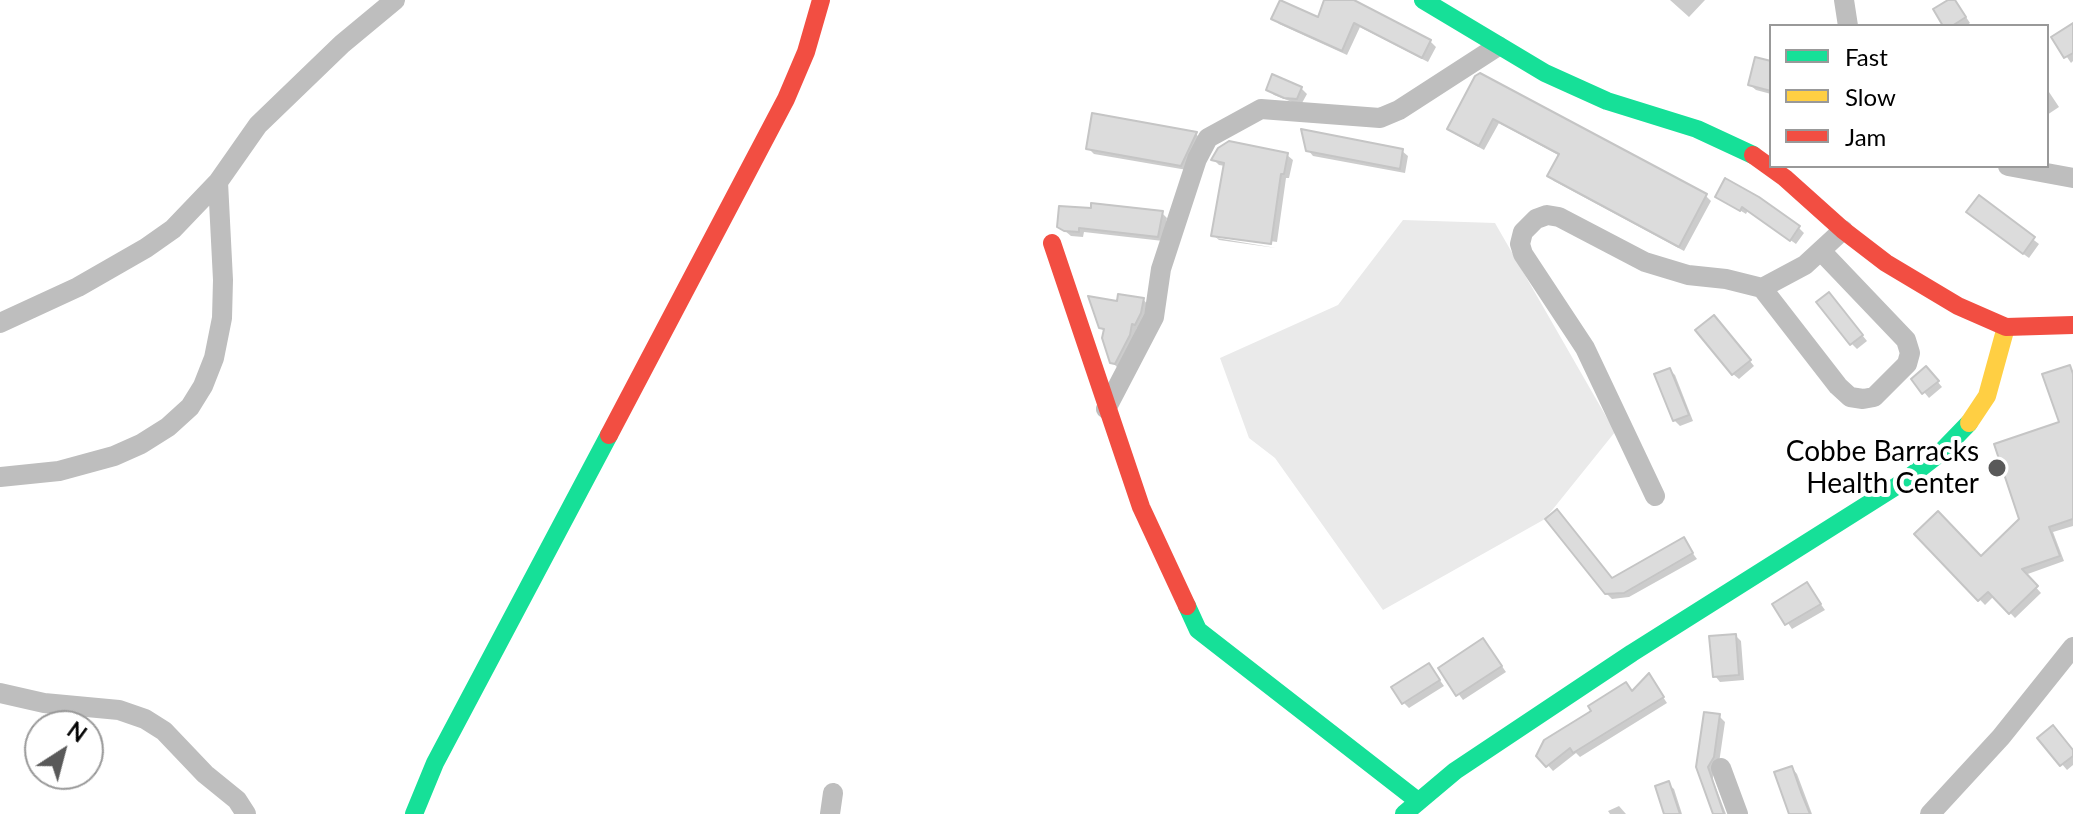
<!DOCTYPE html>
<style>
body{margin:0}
#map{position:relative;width:2073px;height:814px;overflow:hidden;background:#fff;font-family:Lato,sans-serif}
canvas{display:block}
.legend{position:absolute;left:1769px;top:24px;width:280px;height:144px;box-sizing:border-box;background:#fff;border:2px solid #999;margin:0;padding:10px 14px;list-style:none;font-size:24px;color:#000}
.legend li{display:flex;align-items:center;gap:16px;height:40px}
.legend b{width:40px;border:2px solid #999}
.north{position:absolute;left:24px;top:710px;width:80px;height:80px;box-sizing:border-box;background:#fff;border:2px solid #999;border-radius:50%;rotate:36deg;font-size:22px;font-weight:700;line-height:32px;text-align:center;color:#000}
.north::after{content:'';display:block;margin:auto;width:28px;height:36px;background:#595959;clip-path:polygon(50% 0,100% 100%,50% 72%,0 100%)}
</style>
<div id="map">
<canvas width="2073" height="814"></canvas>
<ul class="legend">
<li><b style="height:10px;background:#16e098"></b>Fast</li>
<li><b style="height:10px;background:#ffcf43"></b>Slow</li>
<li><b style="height:10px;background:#f24e42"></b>Jam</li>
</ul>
<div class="north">N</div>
</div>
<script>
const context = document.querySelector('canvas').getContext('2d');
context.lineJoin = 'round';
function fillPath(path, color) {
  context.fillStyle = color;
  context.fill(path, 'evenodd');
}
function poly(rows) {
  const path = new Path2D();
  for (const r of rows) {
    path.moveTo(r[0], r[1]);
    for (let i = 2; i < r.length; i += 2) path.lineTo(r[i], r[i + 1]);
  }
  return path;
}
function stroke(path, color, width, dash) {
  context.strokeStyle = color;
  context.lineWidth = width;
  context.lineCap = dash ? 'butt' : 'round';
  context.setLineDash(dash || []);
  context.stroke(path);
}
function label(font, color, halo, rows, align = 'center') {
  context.font = font + ' Lato,sans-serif';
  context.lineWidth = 8;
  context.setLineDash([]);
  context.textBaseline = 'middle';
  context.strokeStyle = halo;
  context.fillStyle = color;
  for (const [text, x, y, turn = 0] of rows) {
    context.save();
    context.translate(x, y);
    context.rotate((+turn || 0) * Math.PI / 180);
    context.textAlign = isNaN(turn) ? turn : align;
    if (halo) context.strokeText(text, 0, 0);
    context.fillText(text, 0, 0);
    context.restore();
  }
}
fillPath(poly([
 [1403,220,1495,223,1615,432,1545,519,1383,610,1275,458,1249,438,1220,358,1338,305]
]), '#eaeaea');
fillPath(poly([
 [1326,0,1353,0,1430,41,1436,47,1428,62,1360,27,1347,55,1279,24,1274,18,1319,19],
 [1670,0,1705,0,1689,17],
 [1952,0,1958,5,1970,23,1966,26,1946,26],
 [2073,32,2073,61,2071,63,2054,38],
 [1771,63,1771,94,1756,90,1750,85],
 [1477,78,1706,196,1711,201,1684,251,1554,181,1549,176,1560,156,1499,123,1484,150,1455,134,1450,128],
 [1301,88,1307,94,1302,103,1292,102,1274,95,1268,89],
 [2047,89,2059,107,2047,115],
 [1196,134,1201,139,1187,170,1094,154,1088,148],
 [1308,150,1402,151,1408,156,1405,173,1313,156],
 [1287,155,1293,160,1289,178,1286,178,1277,242,1217,234,1217,238,1276,248,1219,240,1213,235,1225,166,1219,165,1214,160],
 [1717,196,1799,228,1804,233,1796,244,1748,210,1746,214],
 [1979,198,2039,244,2029,258,1974,218],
 [1162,213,1167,218,1163,241,1084,232,1083,237,1071,236,1059,226],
 [1143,299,1148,305,1141,329,1137,328,1135,341,1118,368,1112,362,1105,332,1100,327,1119,304],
 [1834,300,1867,341,1857,349,1852,344],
 [1719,323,1754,366,1739,379,1733,374],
 [2069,367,2073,371,2073,526,2053,532,2064,561,2025,575,2041,593,2015,618,1994,596,1985,605,1917,534,1981,559,2022,519,2062,423],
 [1670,370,1675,375,1693,421,1680,426,1674,420],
 [1931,374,1942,387,1929,398,1924,392],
 [1683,540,1697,559,1629,597,1612,599,1606,593,1613,580],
 [1807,585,1825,610,1792,629,1775,604],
 [1736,636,1741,641,1744,680,1720,682,1715,676],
 [1488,646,1506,672,1463,700,1440,669],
 [1429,665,1444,686,1409,708,1403,702],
 [1649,676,1667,703,1580,757,1576,753,1553,771,1539,755,1633,693],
 [1719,716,1725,722,1719,763,1713,771,1713,780,1726,814,1715,814,1698,767],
 [2040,738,2073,751,2073,765,2067,770],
 [1792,768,1797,774,1812,814,1792,814],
 [1668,784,1674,789,1682,814,1666,814],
 [1619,806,1626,814,1610,814,1608,811]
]), '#0003');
const building = poly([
 [1280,0,1318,17,1324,0,1354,0,1431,40,1422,58,1354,23,1342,51,1271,19,1280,0],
 [1948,0,1955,0,1966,17,1952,26,1943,26,1933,9,1948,0],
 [2073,23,2073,53,2064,58,2051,37,2073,23],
 [1755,57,1771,61,1771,91,1748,85,1755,57],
 [1480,73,1707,194,1679,247,1547,176,1559,154,1493,119,1479,146,1447,129,1475,76,1480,73],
 [1272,74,1302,87,1297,99,1284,98,1266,90,1272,74],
 [1092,113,1197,132,1181,166,1086,149,1092,113],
 [1301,129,1403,149,1400,169,1306,151,1301,129],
 [1229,141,1288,153,1284,174,1281,174,1271,244,1211,236,1224,163,1211,160,1218,148,1229,141],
 [1725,178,1759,197,1800,226,1790,241,1742,207,1740,211,1715,197,1725,178],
 [1979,195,2035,237,2023,254,1966,212,1979,195],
 [1091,203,1163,211,1158,237,1079,228,1079,232,1064,231,1057,227,1059,206,1091,208,1091,203],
 [1829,292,1863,335,1850,345,1816,302,1829,292],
 [1118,294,1144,298,1141,313,1135,325,1132,324,1130,335,1115,364,1110,363,1102,338,1104,329,1099,328,1088,296,1117,301,1118,294],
 [1714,315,1751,360,1732,375,1695,330,1714,315],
 [2070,365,2073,374,2073,519,2049,527,2060,556,2022,569,2038,586,2009,614,1988,592,1978,601,1914,534,1938,511,1981,556,2019,519,1994,444,2059,422,2042,374,2070,365],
 [1926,366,1939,381,1922,394,1911,379,1926,366],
 [1670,368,1689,415,1673,421,1654,374,1670,368],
 [1557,509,1612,578,1684,537,1693,553,1624,593,1605,594,1545,519,1557,509],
 [1807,582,1821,604,1785,625,1772,604,1807,582],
 [1736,634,1739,675,1713,677,1709,636,1736,634],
 [1483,638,1502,666,1456,696,1438,668,1483,638],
 [1429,663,1440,680,1402,704,1391,687,1429,663],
 [1649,673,1664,697,1573,753,1570,748,1546,767,1536,756,1544,740,1591,711,1588,706,1626,682,1632,691,1649,673],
 [1704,712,1720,714,1714,757,1708,767,1724,814,1713,814,1696,767,1704,712],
 [2053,725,2073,750,2073,756,2060,766,2037,738,2053,725],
 [1792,766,1801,792,1810,814,1789,814,1774,772,1792,766],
 [1669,781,1680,814,1664,814,1655,786,1669,781]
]);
fillPath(building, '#dcdcdc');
stroke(building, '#c5c5c5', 2);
stroke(poly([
 [1844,0,1848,26],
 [2008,166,2073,178],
 [1762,288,1838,386,1850,397,1863,399,1874,397,1907,364,1910,353,1906,340,1822,252],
 [0,323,78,287,146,248,173,229,218,182,258,125,342,44,395,0],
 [1106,409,1154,317,1161,269,1197,159,1208,138,1261,109,1380,118,1399,110,1498,46],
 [0,477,59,471,114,456,141,444,168,427,190,407,203,386,214,358,222,318,223,280,218,182],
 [1655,496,1585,348,1523,254,1520,244,1523,232,1536,219,1547,215,1559,217,1645,262,1688,275,1726,279,1762,288,1805,265,1843,230],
 [0,693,44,703,119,710,145,719,164,731,205,774,237,800,246,814],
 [1721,768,1738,814],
 [830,814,833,793],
 [1930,814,2001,737,2073,647]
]), '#bebebe', 20);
stroke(poly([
 [1423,0,1545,73,1607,101,1697,129,1753,155],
 [1187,606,1198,630,1418,801],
 [414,814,435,763,609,435],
 [1404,814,1455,771,1632,653,1903,482,1939,454,1969,423]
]), '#16e098', 18);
stroke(poly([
 [1969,423,1987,396,2006,327]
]), '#ffcf43', 18);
stroke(poly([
 [1753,155,1785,178,1843,230,1886,263,1958,306,2006,327,2073,325],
 [1052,243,1141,507,1187,606],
 [609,435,786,99,806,52,821,0]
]), '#f24e42', 18);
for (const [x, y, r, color] of [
 [1997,468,10,"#595959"]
]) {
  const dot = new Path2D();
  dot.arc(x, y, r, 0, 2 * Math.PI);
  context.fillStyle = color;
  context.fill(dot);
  stroke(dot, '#fff', 3);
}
label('28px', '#000', '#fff', [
 ["Cobbe Barracks",1979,452],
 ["Health Center",1979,484]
], 'right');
</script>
